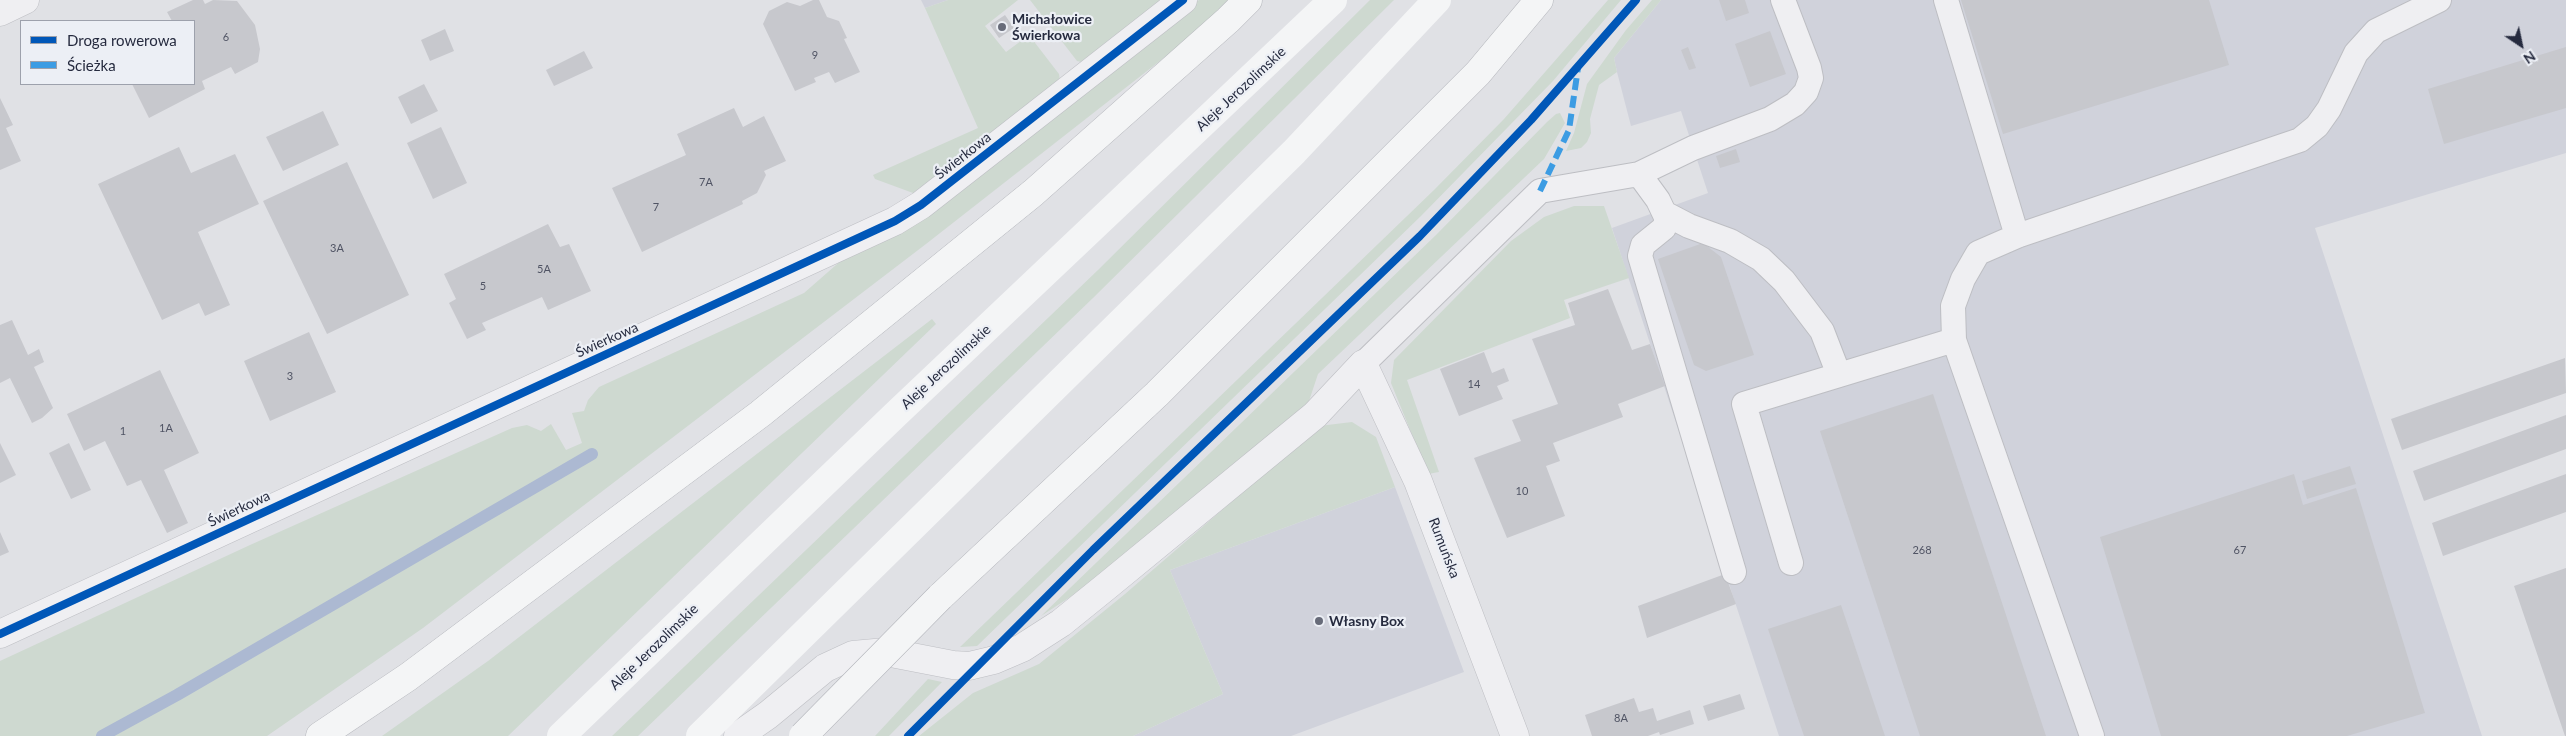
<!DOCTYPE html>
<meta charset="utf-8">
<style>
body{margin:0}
#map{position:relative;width:2566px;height:736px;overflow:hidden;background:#e0e1e5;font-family:Lato,sans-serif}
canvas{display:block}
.legend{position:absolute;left:20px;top:20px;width:175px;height:65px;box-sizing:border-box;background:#eceff5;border:1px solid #9da1ac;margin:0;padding:6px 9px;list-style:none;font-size:15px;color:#262b3f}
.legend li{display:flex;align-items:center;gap:10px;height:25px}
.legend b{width:25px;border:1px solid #9da1ac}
.north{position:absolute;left:2496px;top:20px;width:50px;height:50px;-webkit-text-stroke:4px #eceff5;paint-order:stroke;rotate:146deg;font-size:14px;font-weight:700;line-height:20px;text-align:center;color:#262b3f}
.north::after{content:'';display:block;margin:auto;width:18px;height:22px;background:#262b3f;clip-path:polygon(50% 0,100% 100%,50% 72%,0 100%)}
</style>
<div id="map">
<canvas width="2566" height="736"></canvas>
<ul class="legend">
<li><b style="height:6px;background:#0057b8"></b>Droga rowerowa</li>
<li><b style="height:6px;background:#3c9ce3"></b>Ścieżka</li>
</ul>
<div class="north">N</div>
</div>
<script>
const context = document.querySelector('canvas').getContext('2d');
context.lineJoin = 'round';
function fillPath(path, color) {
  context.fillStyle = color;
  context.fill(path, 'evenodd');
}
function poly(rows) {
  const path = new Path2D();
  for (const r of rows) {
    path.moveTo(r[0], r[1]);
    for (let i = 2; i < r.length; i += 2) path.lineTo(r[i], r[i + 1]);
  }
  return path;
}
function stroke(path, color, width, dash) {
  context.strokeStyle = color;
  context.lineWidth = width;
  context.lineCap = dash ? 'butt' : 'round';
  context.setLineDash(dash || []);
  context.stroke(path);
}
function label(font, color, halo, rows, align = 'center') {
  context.font = font + ' Lato,sans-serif';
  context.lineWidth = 4.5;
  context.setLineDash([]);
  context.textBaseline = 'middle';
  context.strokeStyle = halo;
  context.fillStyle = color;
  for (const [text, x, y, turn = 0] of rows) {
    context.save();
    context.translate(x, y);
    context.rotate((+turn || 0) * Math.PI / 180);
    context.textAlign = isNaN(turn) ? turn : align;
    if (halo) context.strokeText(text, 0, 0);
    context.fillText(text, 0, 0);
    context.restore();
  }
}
fillPath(poly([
 [921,0,948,0,925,8],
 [1661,0,2566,0,2566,153,2315,228,2482,736,1779,736,1612,228,1708,193,1681,111,1631,126,1617,72,1614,58],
 [1395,487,1464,672,1291,736,1133,736,1223,694,1170,570]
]), '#d0d2db');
fillPath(poly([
 [948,0,1018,0,985,26,1006,52,1029,35,1059,74,1060,81,913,193,875,179,873,175,978,128,925,8],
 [1030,0,1163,0,1081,62,1077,61],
 [1199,0,1231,0,1193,35,926,244,600,493,423,628,267,736,0,736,0,661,250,545,512,428,527,425,541,431,551,424,566,450,582,443,572,413,584,411,588,400,599,387,804,293,844,258],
 [1370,0,1394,0,1093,298,638,736,612,736,1098,270],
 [1608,0,1621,0,1553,81,1421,216,977,646,960,647,1434,190,1504,119],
 [1652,0,1661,0,1614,58,1617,72,1599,85,1590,119,1591,133,1587,142,1581,148,1566,151,1574,133,1587,84,1626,30],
 [1560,113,1565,123,1544,159,1318,374,1307,407,1081,590,1041,616,1436,235,1547,122,1556,114],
 [1574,206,1604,206,1629,278,1564,300,1570,318,1407,380,1439,472,1428,474,1391,383,1394,360,1511,241,1544,217],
 [932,319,936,324,508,736,382,736,488,661],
 [1352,422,1376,437,1395,487,1170,570,1223,694,1133,736,919,736,973,693,1039,664,1125,594,1319,426],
 [928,679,942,682,889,736,875,736]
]), '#ced9d0');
stroke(poly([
 [102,736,177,695,592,454]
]), '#acb9d2', 12);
fillPath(poly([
 [193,0,203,0,205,4,213,0,237,1,255,25,260,49,258,62,235,74,231,67,202,81,205,89,149,118,132,84,194,84,194,21,172,21,167,12],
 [813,0,819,0,827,17,839,21,847,38,844,39,860,72,835,83,829,72,814,78,816,82,795,91,763,24,769,11,787,2,800,6],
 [1719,0,1745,0,1749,13,1726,21],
 [1961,0,2209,0,2229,65,2003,134],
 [1005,15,1014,28,999,38,990,25],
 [445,29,454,51,430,61,421,40],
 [1770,31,1786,74,1750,87,1735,44],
 [1688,47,1696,68,1689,70,1681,50],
 [2566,47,2566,108,2444,144,2428,89],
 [584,51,593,68,554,86,546,70],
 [424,84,438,111,411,124,398,97],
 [0,98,13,125,6,128,21,161,0,170],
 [734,108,743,127,764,116,786,161,764,171,766,175,757,193,742,201,743,204,642,252,612,188,686,155,677,134],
 [323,111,339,145,283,171,266,137],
 [441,127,467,183,433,199,407,143],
 [179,147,191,173,235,154,259,204,198,232,230,305,205,316,199,303,162,320,98,184],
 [1736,149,1740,162,1720,168,1716,156],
 [347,162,409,295,327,334,263,201],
 [548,224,560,247,569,244,591,291,548,310,542,297,482,323,486,330,467,339,449,303,456,299,444,274],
 [1703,243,1721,257,1754,355,1706,371,1694,365,1658,259],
 [1608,289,1632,350,1650,344,1665,386,1618,404,1623,417,1553,443,1560,461,1546,466,1565,516,1507,538,1474,458,1521,441,1512,420,1558,404,1532,339,1575,325,1568,303],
 [12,320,28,355,39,349,44,362,34,367,53,408,42,418,32,423,10,378,0,383,0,325],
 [309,332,336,392,270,421,244,361],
 [1484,352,1492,373,1504,368,1509,381,1497,386,1503,399,1459,416,1440,369],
 [2565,358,2566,393,2402,450,2391,419],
 [160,370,199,453,164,470,188,523,167,533,141,480,127,486,105,441,84,451,67,414],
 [1933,394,2046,736,1920,736,1820,431],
 [2566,415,2566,449,2424,501,2413,471],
 [0,443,16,475,0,483],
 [69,443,91,490,71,499,49,453],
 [2350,466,2356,484,2307,499,2302,481],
 [2294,474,2303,505,2356,488,2425,713,2347,736,2161,736,2100,537],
 [2566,474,2566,512,2443,556,2432,523],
 [0,532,9,552,0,556],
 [2566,568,2566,736,2565,736,2514,586],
 [1725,574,1736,604,1647,638,1638,606],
 [1841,605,1885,736,1804,736,1768,629],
 [1740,694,1745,709,1708,721,1703,706],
 [1634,698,1639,712,1653,708,1657,721,1690,710,1694,724,1660,735,1659,732,1648,736,1592,736,1585,715]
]), '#c7c8cd');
const service = poly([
 [1946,0,2017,236],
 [1639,174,1658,200,1667,219,1664,228,1643,245,1640,256,1734,572],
 [1666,214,1689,226,1730,241,1761,259,1784,281,1822,331,1839,375],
 [1363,364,1540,191,1639,174,1693,148,1770,119,1795,104,1806,92,1811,78,1809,68,1783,0],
 [1791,563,1744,404,1954,340],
 [2092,736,1954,340,1953,306,1963,279,1978,253,2017,236,2300,140,2317,126,2329,109,2356,53,2376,31,2439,0]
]);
const minor = poly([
 [0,12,25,0],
 [0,634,895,221,921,205,1183,0],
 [738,736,768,715,825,668,853,655,886,652,953,665,969,666,994,660,1022,648,1061,623,1108,585,1315,415,1363,364,1418,481,1515,736]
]);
const motorway = poly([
 [940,597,1157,394,1478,73,1539,0],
 [320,736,408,677,760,414,1033,193,1228,20,1248,0]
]);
stroke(service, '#bdbec3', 26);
stroke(minor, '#bdbec3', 29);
stroke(motorway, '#b2b4ba', 29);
stroke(service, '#efeff2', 24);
stroke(minor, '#efeff2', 28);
stroke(poly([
 [561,736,896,414,1333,0],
 [700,736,1294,152,1437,0]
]), '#f4f5f6', 28);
stroke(motorway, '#f4f5f6', 28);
const motorwayBridge = poly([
 [803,736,940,597]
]);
stroke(motorwayBridge, '#b2b4ba', 29, []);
stroke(motorwayBridge, '#f4f5f6', 28);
stroke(poly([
 [1540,191,1569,130,1578,68]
]), '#3c9ce3', 6, [12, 6]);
stroke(poly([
 [0,634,895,221,921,205,1183,0],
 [908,736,1093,550,1420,236,1531,120,1636,0]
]), '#0057b8', 8);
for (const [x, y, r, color] of [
 [1002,27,5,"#676b79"],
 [1319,621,5,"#676b79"]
]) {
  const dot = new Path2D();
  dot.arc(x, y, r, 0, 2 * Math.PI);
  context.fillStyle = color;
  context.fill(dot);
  stroke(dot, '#eceff5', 2);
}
label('11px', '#505464', null, [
 ["6",226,37],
 ["9",815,55],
 ["7A",706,182],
 ["7",656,207],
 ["3A",337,248],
 ["5A",544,269],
 ["5",483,286],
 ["3",290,376],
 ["14",1474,384],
 ["1A",166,428],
 ["1",123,431],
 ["10",1522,491],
 ["268",1922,550],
 ["67",2240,550],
 ["8A",1621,718]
]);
label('bold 14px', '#262b3f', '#eceff5', [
 ["Michałowice",1012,19],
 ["Świerkowa",1012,35],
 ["Własny Box",1329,621]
], 'left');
label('14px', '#262b3f', '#eceff5', [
 ["Aleje Jerozolimskie",1241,89,-43],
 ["Świerkowa",963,156,-38],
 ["Świerkowa",607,340,-24],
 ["Aleje Jerozolimskie",946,367,-43],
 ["Świerkowa",239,509,-25],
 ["Rumuńska",1444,548,69],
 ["Aleje Jerozolimskie",654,647,-44]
]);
</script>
